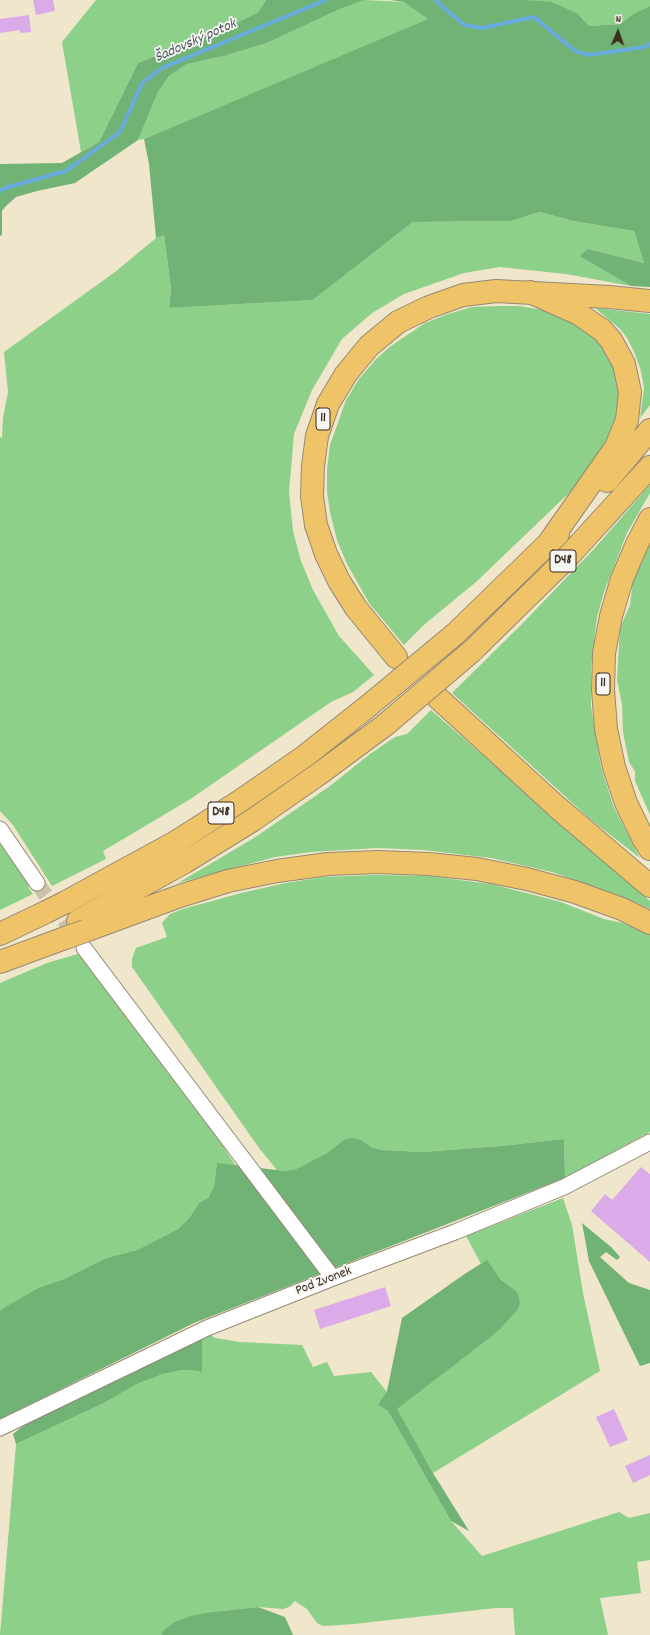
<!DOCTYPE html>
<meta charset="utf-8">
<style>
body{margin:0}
#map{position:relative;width:650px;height:1635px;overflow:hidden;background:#efe6cc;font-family:Dekko,sans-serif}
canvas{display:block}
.north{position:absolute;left:598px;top:12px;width:40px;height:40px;-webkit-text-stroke:3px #f6f6f2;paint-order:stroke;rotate:2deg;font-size:11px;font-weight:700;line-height:16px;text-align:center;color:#3b2a1e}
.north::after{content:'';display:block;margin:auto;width:14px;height:18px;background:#3b2a1e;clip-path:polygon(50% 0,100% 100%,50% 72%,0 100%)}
</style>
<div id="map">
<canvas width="650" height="1635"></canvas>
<div class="north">N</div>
</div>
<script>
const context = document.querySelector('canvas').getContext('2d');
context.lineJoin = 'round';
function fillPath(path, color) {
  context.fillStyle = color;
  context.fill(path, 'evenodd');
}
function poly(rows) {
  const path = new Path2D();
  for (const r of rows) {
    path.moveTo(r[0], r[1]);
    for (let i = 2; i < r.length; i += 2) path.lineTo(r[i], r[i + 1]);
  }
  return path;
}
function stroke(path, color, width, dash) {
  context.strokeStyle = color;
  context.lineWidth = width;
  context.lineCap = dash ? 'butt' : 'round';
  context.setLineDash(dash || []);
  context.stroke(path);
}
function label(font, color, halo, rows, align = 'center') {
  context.font = font + ' Dekko,sans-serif';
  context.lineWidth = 3.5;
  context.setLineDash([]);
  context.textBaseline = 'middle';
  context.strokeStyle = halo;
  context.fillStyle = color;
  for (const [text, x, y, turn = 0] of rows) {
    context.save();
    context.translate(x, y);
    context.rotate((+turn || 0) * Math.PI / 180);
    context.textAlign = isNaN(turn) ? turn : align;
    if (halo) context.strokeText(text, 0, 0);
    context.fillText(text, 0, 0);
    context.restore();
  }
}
fillPath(poly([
 [96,0,266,0,258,12,235,24,138,63,99,142,81,152,62,42],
 [365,0,404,2,429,19,144,139,138,140,158,92,169,76,187,64,224,56,267,43,340,9],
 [523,0,650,0,650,6,633,14,620,24,589,26,578,14],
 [540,212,573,221,634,231,644,263,588,249,579,256,631,286,566,274,500,267,464,273,404,294,372,313,342,339,312,390,294,434,289,492,293,531,301,561,313,590,339,636,374,675,353,692,331,702,189,800,103,851,106,859,52,886,13,825,0,811,0,437,2,438,3,418,8,392,4,352,115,272,156,238,164,235,171,288,169,308,313,300,413,222,511,221],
 [497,306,519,306,543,310,563,316,598,337,622,383,620,420,595,463,570,492,476,582,425,624,404,645,369,603,347,564,337,540,330,512,327,492,327,469,330,445,346,400,359,379,376,359,391,346,425,323,448,314,472,307],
 [595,308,650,314,650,405,640,418,644,388,641,371,635,354,627,338,620,329],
 [650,485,650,493,627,533,604,592,597,617,591,666,591,706,601,767,614,808,640,858,590,819,452,693,522,624,593,550],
 [650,544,650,815,635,781,635,771,629,762,623,732,622,704,617,680,620,628,630,605,633,581],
 [431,710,650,901,650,909,626,898,552,872,491,858,423,850,378,848,311,852,275,857,178,883,254,838,330,786,370,754,395,737,407,734],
 [0,842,31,886,28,887,33,894,0,910],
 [376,875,428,876,491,884,561,902,604,919,622,923,650,935,650,1132,565,1178,564,1139,501,1146,423,1152,382,1150,371,1147,361,1140,345,1139,327,1153,296,1169,285,1171,277,1170,259,1148,132,967,132,959,136,948,167,937,162,923,170,914,183,909,241,893,286,883,324,877],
 [81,953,207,1122,236,1166,217,1163,214,1186,208,1198,200,1202,189,1218,178,1229,137,1250,106,1258,64,1279,38,1288,0,1311,0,983,47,963],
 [563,1198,572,1225,583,1293,600,1371,433,1473,396,1409,487,1340,514,1289,501,1280,487,1261,481,1264,466,1236],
 [211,1335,215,1338,240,1342,302,1345,313,1367,327,1362,334,1376,371,1372,387,1392,378,1405,388,1411,451,1521,482,1556,619,1512,629,1518,650,1513,650,1560,637,1562,641,1593,600,1598,608,1635,515,1635,513,1608,496,1608,354,1624,323,1626,317,1623,307,1609,295,1601,289,1607,283,1609,258,1607,212,1612,163,1631,161,1635,0,1635,16,1444,102,1404,137,1384,163,1374,182,1370,199,1371,202,1372,202,1339]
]), '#8cd089');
fillPath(poly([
 [266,0,365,0,340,9,267,43,224,56,187,64,169,76,158,92,138,140,75,183,37,191,16,197,6,206,2,211,2,235,0,236,0,164,62,163,99,142,138,63,235,24,258,12],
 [390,0,523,0,552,2,578,14,589,26,620,24,633,14,650,6,650,287,631,286,579,256,588,249,644,263,634,231,573,221,540,212,511,221,413,222,313,300,169,308,171,288,164,235,156,238,149,164,144,139,428,19,404,2],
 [353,1138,361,1140,371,1147,382,1150,423,1152,501,1146,564,1139,565,1178,194,1323,0,1419,0,1311,2,1309,38,1288,64,1279,106,1258,137,1250,178,1229,189,1218,200,1202,208,1198,214,1186,217,1163,285,1171,296,1169,327,1153,345,1139],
 [582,1223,611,1247,620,1257,617,1260,606,1252,600,1257,629,1283,650,1290,650,1363,640,1366,589,1261],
 [487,1260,501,1280,514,1289,518,1294,520,1302,518,1309,501,1328,487,1340,397,1409,433,1473,469,1531,451,1521,388,1411,378,1405,387,1391,402,1318,466,1273],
 [202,1339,202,1373,199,1371,182,1370,163,1374,137,1384,102,1404,16,1444,13,1434,27,1423,139,1363],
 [258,1607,285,1617,293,1635,161,1635,163,1631,173,1623,191,1616,212,1612]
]), '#71b275');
stroke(poly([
 [435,0,464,25,482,28,534,17,575,51,589,55,645,47,650,43],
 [0,191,5,188,66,171,120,132,142,83,162,68,326,0]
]), '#68abdd', 4);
fillPath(poly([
 [33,0,53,0,55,11,36,15],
 [29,15,31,32,20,33,20,30,0,33,0,19],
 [641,1167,650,1174,650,1262,591,1211,605,1194,612,1200],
 [385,1287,391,1306,320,1329,314,1310],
 [614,1409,628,1440,610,1447,596,1417],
 [650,1455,650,1475,633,1483,625,1466]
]), '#daaae9');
stroke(poly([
 [37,883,80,942]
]), '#cbc0a9', 15, [15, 8]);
const minor = poly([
 [0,829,37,883],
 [84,948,333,1278],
 [0,1428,207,1328,333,1278,455,1232,564,1187,650,1142]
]);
const trunk = poly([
 [650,519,637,544,622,579,611,616,604,653,603,690,606,729,614,767,626,803,643,838,650,849],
 [396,657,356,608,339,581,326,554,316,525,312,496,313,466,317,436,328,404,346,374,369,346,398,322,429,307,463,295,496,291,609,297,650,301],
 [438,698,557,807,650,886]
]);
const motorway = poly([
 [530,292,579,314,602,330,611,340,624,364,630,392,627,420,616,447,548,544],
 [607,481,650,430],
 [455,634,558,534],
 [472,651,565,560,650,467],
 [64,903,174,843,240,801,305,756,367,707],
 [78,921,185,862,253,820,319,774,385,725],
 [85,931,180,896,228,881,277,871,328,864,378,862,428,864,477,869,527,879,575,892,622,909,650,923],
 [0,934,46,912],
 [0,962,65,938]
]);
stroke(minor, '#958875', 17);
stroke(trunk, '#958875', 24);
stroke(motorway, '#958875', 24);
stroke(minor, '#fff', 15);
stroke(trunk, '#efc469', 22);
stroke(motorway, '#efc469', 22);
const motorwayBridge = poly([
 [367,707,455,634],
 [385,725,472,651],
 [46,912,64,903],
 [65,938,85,931]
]);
stroke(motorwayBridge, '#958875', 24, []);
stroke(motorwayBridge, '#efc469', 22);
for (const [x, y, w] of [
 [323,419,14],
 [563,561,26],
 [603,684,14],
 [221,813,26]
]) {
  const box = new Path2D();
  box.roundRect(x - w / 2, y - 11, w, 22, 3);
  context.fillStyle = '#f6f6f2';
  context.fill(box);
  stroke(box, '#3b2a1e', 1);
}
label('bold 13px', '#3b2a1e', null, [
 ["11",323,419],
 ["D48",563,561],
 ["11",603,684],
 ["D48",221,813]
]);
label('14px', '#3b2a1e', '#f6f6f2', [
 ["Pod Zvonek",324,1282,-21]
]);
label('italic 15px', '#4b5761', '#f6f6f2', [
 ["Šadovský potok",196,42,-24]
]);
</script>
